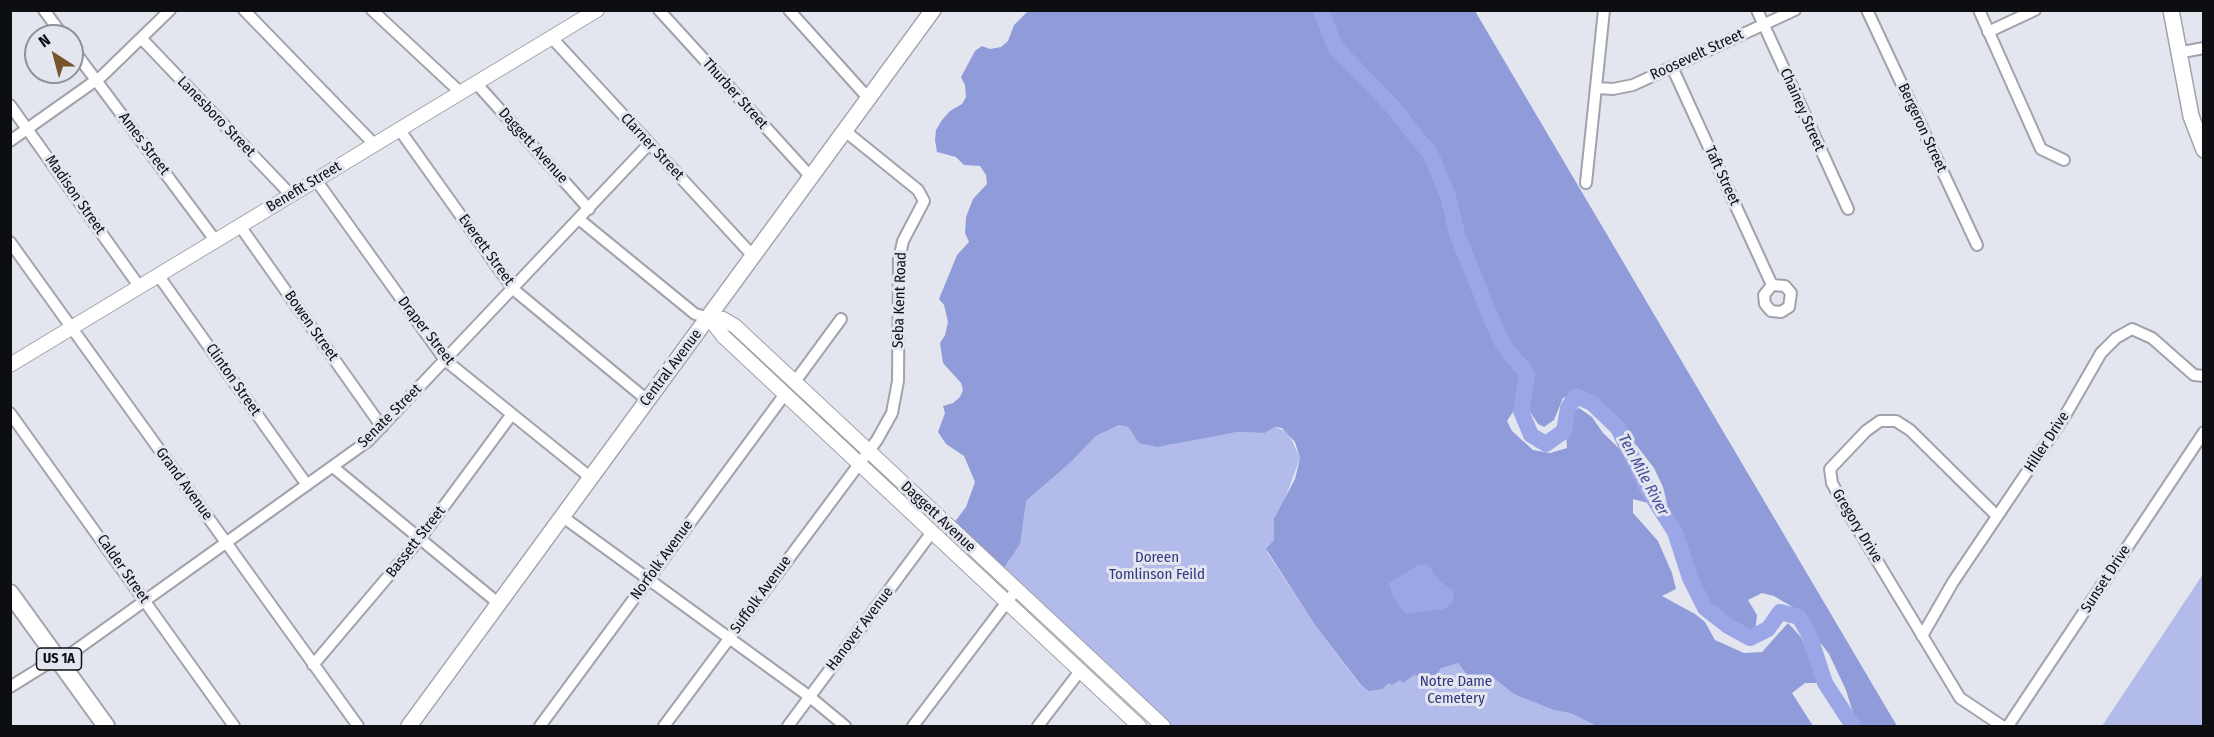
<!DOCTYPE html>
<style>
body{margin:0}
#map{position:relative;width:2214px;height:737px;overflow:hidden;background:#e4e6ef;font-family:"Fira Sans Condensed",sans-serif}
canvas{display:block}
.frame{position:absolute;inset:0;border:12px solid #0d0e11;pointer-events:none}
.north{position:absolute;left:24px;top:24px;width:60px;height:60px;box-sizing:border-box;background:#e4e6ef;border:2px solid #8e9096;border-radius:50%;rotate:324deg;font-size:16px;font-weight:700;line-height:24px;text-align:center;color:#0d0e11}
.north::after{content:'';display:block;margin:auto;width:21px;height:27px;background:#78542d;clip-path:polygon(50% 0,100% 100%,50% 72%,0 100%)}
</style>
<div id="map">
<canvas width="2214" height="737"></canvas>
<div class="frame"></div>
<div class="north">N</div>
</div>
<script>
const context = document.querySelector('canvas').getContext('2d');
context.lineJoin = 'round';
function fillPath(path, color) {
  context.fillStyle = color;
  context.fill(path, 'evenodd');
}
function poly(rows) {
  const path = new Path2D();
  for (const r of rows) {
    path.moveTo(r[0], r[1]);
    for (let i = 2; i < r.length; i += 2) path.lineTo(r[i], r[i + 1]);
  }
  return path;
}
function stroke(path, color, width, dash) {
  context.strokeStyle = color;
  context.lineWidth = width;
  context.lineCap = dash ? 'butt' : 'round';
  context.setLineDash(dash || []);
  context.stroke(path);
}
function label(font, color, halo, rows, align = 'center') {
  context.font = font + ' "Fira Sans Condensed",sans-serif';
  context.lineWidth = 6;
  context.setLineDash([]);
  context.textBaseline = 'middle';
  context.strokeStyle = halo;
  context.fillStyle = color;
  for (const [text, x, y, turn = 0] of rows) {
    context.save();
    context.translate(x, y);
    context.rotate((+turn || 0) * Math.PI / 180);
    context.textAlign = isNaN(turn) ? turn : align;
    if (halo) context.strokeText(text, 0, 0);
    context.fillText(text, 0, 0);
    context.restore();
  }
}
fillPath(poly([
 [1119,425,1128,427,1134,436,1170,445,1184,440,1237,432,1265,433,1275,427,1288,432,1300,458,1275,526,1274,540,1267,552,1315,625,1360,685,1457,652,1621,726,1162,726,1000,573,1026,501,1071,462,1096,436],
 [2203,574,2203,726,2102,726]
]), '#b2bbe9');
fillPath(poly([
 [1028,11,1475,11,1897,726,1857,726,1846,690,1829,654,1794,608,1774,596,1762,593,1748,600,1757,615,1755,633,1740,633,1724,623,1711,608,1680,539,1668,508,1663,487,1654,468,1627,433,1613,427,1590,398,1579,394,1563,398,1554,420,1544,427,1538,424,1529,410,1532,390,1524,380,1517,387,1516,407,1507,421,1512,431,1533,450,1550,453,1567,448,1565,416,1579,408,1592,417,1603,433,1625,454,1650,491,1648,503,1633,499,1633,513,1658,541,1672,573,1676,589,1662,596,1695,614,1705,622,1715,640,1744,653,1762,652,1788,623,1801,637,1821,683,1805,683,1792,693,1813,726,1597,726,1571,713,1554,710,1514,694,1489,674,1467,674,1458,663,1441,668,1434,679,1414,675,1403,683,1400,680,1392,685,1389,683,1382,689,1369,691,1360,684,1315,625,1266,549,1274,540,1274,519,1295,479,1300,458,1295,442,1282,428,1275,427,1265,433,1237,432,1157,447,1139,443,1128,427,1119,425,1096,436,1071,462,1026,501,1020,544,1000,573,950,528,966,507,975,482,964,456,946,444,938,432,945,413,943,406,953,403,960,397,963,390,961,383,943,363,940,343,945,335,948,322,944,305,939,299,957,255,969,242,965,233,966,217,973,199,987,184,986,175,980,166,964,165,956,157,937,152,935,140,936,130,942,120,950,111,962,104,966,97,965,85,961,77,975,51,982,46,990,49,1001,47,1008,41,1014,25]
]), '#909bda');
fillPath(poly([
 [1427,564,1440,581,1453,591,1454,598,1451,604,1444,609,1406,614,1393,597,1389,583,1418,565]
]), '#9ba6e6');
stroke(poly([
 [1321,10,1335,47,1391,105,1431,155,1448,196,1457,234,1494,325,1503,344,1527,374,1521,411,1531,435,1546,444,1564,431,1568,408,1576,396,1592,403,1618,428,1647,488,1675,532,1690,578,1705,608,1728,626,1750,638,1768,629,1780,612,1799,617,1809,634,1825,683,1853,726]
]), '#9ba6e6', 16);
const minor = poly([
 [44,10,63,36],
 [244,10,374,144],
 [372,10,461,93],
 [659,10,811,177],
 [789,10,869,99],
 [1757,10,1848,209],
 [1867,10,1977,245],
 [1979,10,2041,149,2064,160],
 [1988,32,2035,10],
 [141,38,291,195],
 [552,38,753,256],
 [72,48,215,240],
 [2177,53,2204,48],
 [1672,67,1772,285,1764,295,1765,304,1771,311,1781,312,1789,307,1791,293,1785,286,1772,285],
 [476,83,589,209],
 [1597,88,1613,89,1633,85,1795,10],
 [10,105,139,286],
 [399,129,513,289,647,400],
 [10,141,102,76,170,10],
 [316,180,445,360,591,478],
 [1586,183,1604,10],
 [580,220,695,314,709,318],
 [240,226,382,427],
 [10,242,358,726],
 [158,275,307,485],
 [794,383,841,319],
 [10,413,234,726],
 [333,467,498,603],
 [1997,516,1910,430,1896,421,1880,421,1866,431,1830,469,1832,483,1847,511,1960,698,2002,726],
 [563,517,810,697,845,726],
 [1922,636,1953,582,2066,414,2101,353,2116,338,2132,329,2152,338,2194,375,2204,376],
 [313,665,419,540,512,414],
 [10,687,47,664,69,655,368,441,649,144],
 [540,726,785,394],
 [664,726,877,440,892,413,898,381,899,259,903,241,924,201,918,190,845,131],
 [788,726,932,532],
 [913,726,1016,590],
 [1038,726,1080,671],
 [2008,726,2204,432]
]);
const tertiary = poly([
 [709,318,723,319,735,326,1163,726],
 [709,318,724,337,1139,726],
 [10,365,597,10]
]);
const secondary = poly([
 [2171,10,2191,116,2204,150],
 [409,726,933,10]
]);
const primary = poly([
 [10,593,106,726]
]);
stroke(minor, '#a1a2ab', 14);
stroke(tertiary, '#a1a2ab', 16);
stroke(secondary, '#a1a2ab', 18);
stroke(primary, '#a1a2ab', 20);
stroke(minor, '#fff', 10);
stroke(tertiary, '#fff', 14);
stroke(secondary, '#fff', 15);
stroke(primary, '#fff', 16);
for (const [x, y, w] of [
 [59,659,45]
]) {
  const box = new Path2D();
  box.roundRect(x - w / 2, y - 11, w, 22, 4.5);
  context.fillStyle = '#e4e6ef';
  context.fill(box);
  stroke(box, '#0d0e11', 1.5);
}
label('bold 14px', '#0d0e11', null, [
 ["US 1A",59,659]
]);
label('15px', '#0d0e11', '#e4e6ef', [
 ["Roosevelt Street",1697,55,-25],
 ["Thurber Street",735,94,48],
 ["Chainey Street",1802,110,66],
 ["Lanesboro Street",216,117,46],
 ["Bergeron Street",1922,128,65],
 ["Ames Street",144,144,53],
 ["Daggett Avenue",533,146,48],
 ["Clarner Street",652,147,47],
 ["Taft Street",1722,176,65],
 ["Benefit Street",304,187,-31],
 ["Madison Street",75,195,55],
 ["Everett Street",486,250,54],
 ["Seba Kent Road",900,300,-88],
 ["Bowen Street",311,326,55],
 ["Draper Street",426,331,52],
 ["Central Avenue",671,368,-53],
 ["Clinton Street",233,380,55],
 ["Senate Street",390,416,-45],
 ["Hiller Drive",2047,442,-57],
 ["Grand Avenue",184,484,54],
 ["Daggett Avenue",938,517,43],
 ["Gregory Drive",1857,526,59],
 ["Bassett Street",416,542,-52],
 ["Norfolk Avenue",662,560,-54],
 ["Calder Street",123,569,55],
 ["Sunset Drive",2106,579,-57],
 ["Suffolk Avenue",761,595,-54],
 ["Hanover Avenue",860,629,-53]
]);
label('15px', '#323780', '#e4e6ef', [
 ["Doreen",1157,558],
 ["Tomlinson Feild",1157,575],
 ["Notre Dame",1456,682],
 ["Cemetery",1456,699]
]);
label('italic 16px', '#464d99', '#e4e6ef', [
 ["Ten Mile River",1643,475,62]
]);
</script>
